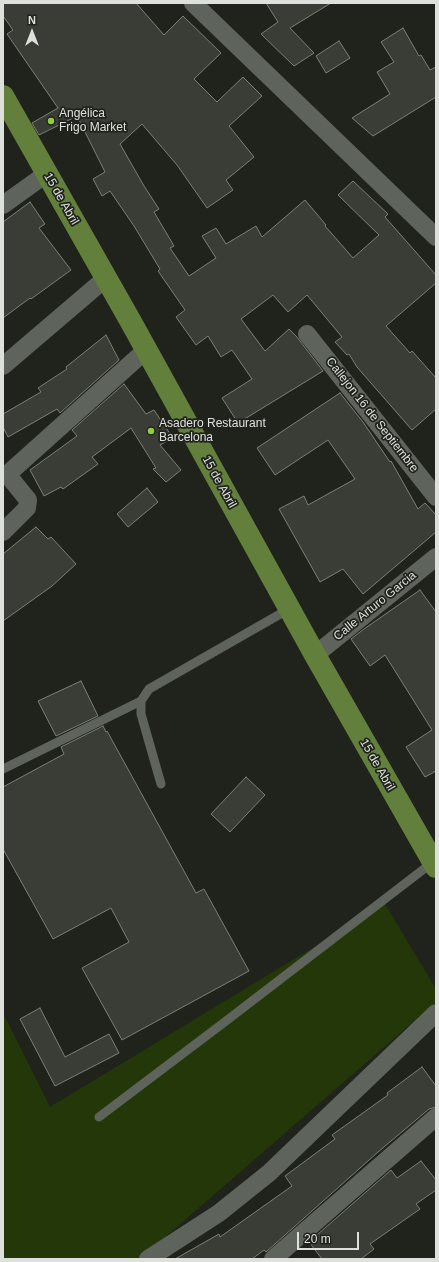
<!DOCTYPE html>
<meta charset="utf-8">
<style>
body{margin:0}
#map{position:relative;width:439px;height:1262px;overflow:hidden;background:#20231c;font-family:Helvetica,sans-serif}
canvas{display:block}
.frame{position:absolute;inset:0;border:4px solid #dee0dc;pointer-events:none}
.north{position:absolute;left:12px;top:12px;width:40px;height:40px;-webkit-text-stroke:3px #20231c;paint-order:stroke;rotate:0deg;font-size:11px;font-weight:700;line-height:16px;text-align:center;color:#dee0dc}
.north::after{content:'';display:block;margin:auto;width:14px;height:18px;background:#dee0dc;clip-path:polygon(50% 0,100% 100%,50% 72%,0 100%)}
.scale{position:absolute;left:297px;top:1232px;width:62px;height:18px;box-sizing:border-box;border:2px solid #dee0dc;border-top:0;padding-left:5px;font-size:12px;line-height:14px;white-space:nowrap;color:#dee0dc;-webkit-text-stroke:3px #20231c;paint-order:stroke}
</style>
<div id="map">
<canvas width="439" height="1262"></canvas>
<div class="frame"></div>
<div class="north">N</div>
<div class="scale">20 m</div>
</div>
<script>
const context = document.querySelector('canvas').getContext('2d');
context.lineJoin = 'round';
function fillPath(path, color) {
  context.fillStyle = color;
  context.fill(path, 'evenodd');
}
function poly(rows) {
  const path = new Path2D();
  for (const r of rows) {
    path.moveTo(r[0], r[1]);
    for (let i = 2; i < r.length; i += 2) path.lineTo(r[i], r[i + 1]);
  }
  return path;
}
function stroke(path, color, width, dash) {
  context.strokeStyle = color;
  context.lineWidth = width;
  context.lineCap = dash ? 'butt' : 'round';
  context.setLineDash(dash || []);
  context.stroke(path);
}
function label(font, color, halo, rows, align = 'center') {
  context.font = font + ' Helvetica,sans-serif';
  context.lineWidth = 3.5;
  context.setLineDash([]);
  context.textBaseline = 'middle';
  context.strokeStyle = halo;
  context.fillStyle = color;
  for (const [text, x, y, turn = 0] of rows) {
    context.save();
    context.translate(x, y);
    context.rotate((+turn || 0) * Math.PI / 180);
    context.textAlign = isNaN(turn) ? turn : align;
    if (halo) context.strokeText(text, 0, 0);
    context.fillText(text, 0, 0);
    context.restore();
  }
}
fillPath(poly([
 [385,904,436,989,436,1002,140,1259,3,1259,3,1013,50,1107]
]), '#243709');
const building = poly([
 [3,3,136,3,164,35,183,16,221,53,194,79,217,102,243,77,262,96,229,126,254,157,226,180,233,190,207,208,177,165,142,124,120,144,144,186,159,209,154,212,174,246,170,248,189,276,216,258,202,236,216,228,226,244,256,226,262,237,305,200,326,225,325,226,353,258,379,235,338,195,353,181,388,214,385,217,436,275,436,283,386,326,410,353,412,351,436,378,436,409,412,430,357,367,349,354,347,355,335,342,342,337,307,295,288,312,273,295,241,319,265,351,289,329,297,337,323,371,238,423,222,398,252,379,232,350,221,357,208,336,196,345,176,317,185,310,158,271,160,269,134,226,110,191,102,196,93,179,105,172,77,116,39,135,32,123,58,108,7,34,13,30,3,16,3,3],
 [266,3,331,3,290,28,314,53,294,66,261,34,278,22,266,3],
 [403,28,419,56,421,55,430,70,436,67,436,97,373,136,352,118,390,94,377,72,394,62,381,42,403,28],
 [339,41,350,58,326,73,316,56,339,41],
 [30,202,45,224,39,228,71,270,31,299,30,298,3,318,3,222,30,202],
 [106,335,119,360,60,413,57,409,8,437,3,427,3,414,41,392,38,388,67,369,66,367,106,335],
 [124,384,146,414,154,410,173,438,160,445,181,470,166,482,153,469,156,468,131,428,92,457,98,464,63,489,61,487,44,496,30,470,77,436,72,430,124,384],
 [340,393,363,422,390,462,391,461,418,509,425,503,436,515,436,532,363,594,343,569,320,582,279,509,304,496,308,505,355,479,328,440,275,475,257,448,340,393],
 [147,488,158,502,128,527,117,514,147,488],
 [36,527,48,539,51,537,76,564,52,586,3,621,3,554,36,527],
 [420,590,436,612,436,771,425,777,406,747,432,730,385,655,370,666,351,639,364,629,420,590],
 [81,681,98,716,56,736,38,701,81,681],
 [103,726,106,732,107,731,196,893,204,889,249,971,122,1040,82,968,129,942,111,908,53,939,3,849,3,787,64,754,61,747,103,726],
 [246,777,265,795,230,832,211,814,246,777],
 [40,1008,65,1057,109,1034,119,1053,55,1086,20,1019,40,1008],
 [422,1067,436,1086,436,1107,429,1109,378,1152,266,1252,264,1250,252,1259,175,1259,219,1234,220,1237,292,1186,285,1176,335,1139,332,1135,388,1095,387,1093,422,1067],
 [421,1161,436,1180,436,1190,416,1204,420,1209,370,1244,374,1249,361,1259,322,1259,309,1242,391,1170,397,1178,421,1161]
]);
fillPath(building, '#393d36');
stroke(building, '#7b8077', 1);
stroke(poly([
 [3,769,141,701],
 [161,784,141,714,141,701,149,689,289,609],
 [99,1117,226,1021,433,862]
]), '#5e635b', 9);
stroke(poly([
 [193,3,436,237],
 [3,205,46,174],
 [307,334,436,497],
 [3,366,106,278],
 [3,532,27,508,28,500,11,479,10,472,146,350],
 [315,655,436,557],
 [148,1259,219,1213,269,1173,436,1013],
 [273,1259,436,1117]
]), '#5e635b', 18);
stroke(poly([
 [3,96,131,322,315,655,436,867]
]), '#627f3c', 22);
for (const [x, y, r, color] of [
 [51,121,4,"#91cd3f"],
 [151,431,4,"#91cd3f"]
]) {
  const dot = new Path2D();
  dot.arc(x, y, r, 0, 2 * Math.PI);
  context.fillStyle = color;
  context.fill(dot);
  stroke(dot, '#20231c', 1.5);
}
label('12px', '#dee0dc', '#20231c', [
 ["Angélica",59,114],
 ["Frigo Market",59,128],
 ["Asadero Restaurant",159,424],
 ["Barcelona",159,438]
], 'left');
label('12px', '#dee0dc', '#20231c', [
 ["15 de Abril",61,199,60],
 ["Callejon 16 de Septiembre",372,415,52],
 ["15 de Abril",219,482,61],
 ["Calle Arturo Garcia",375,606,-39],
 ["15 de Abril",377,765,60]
]);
</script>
